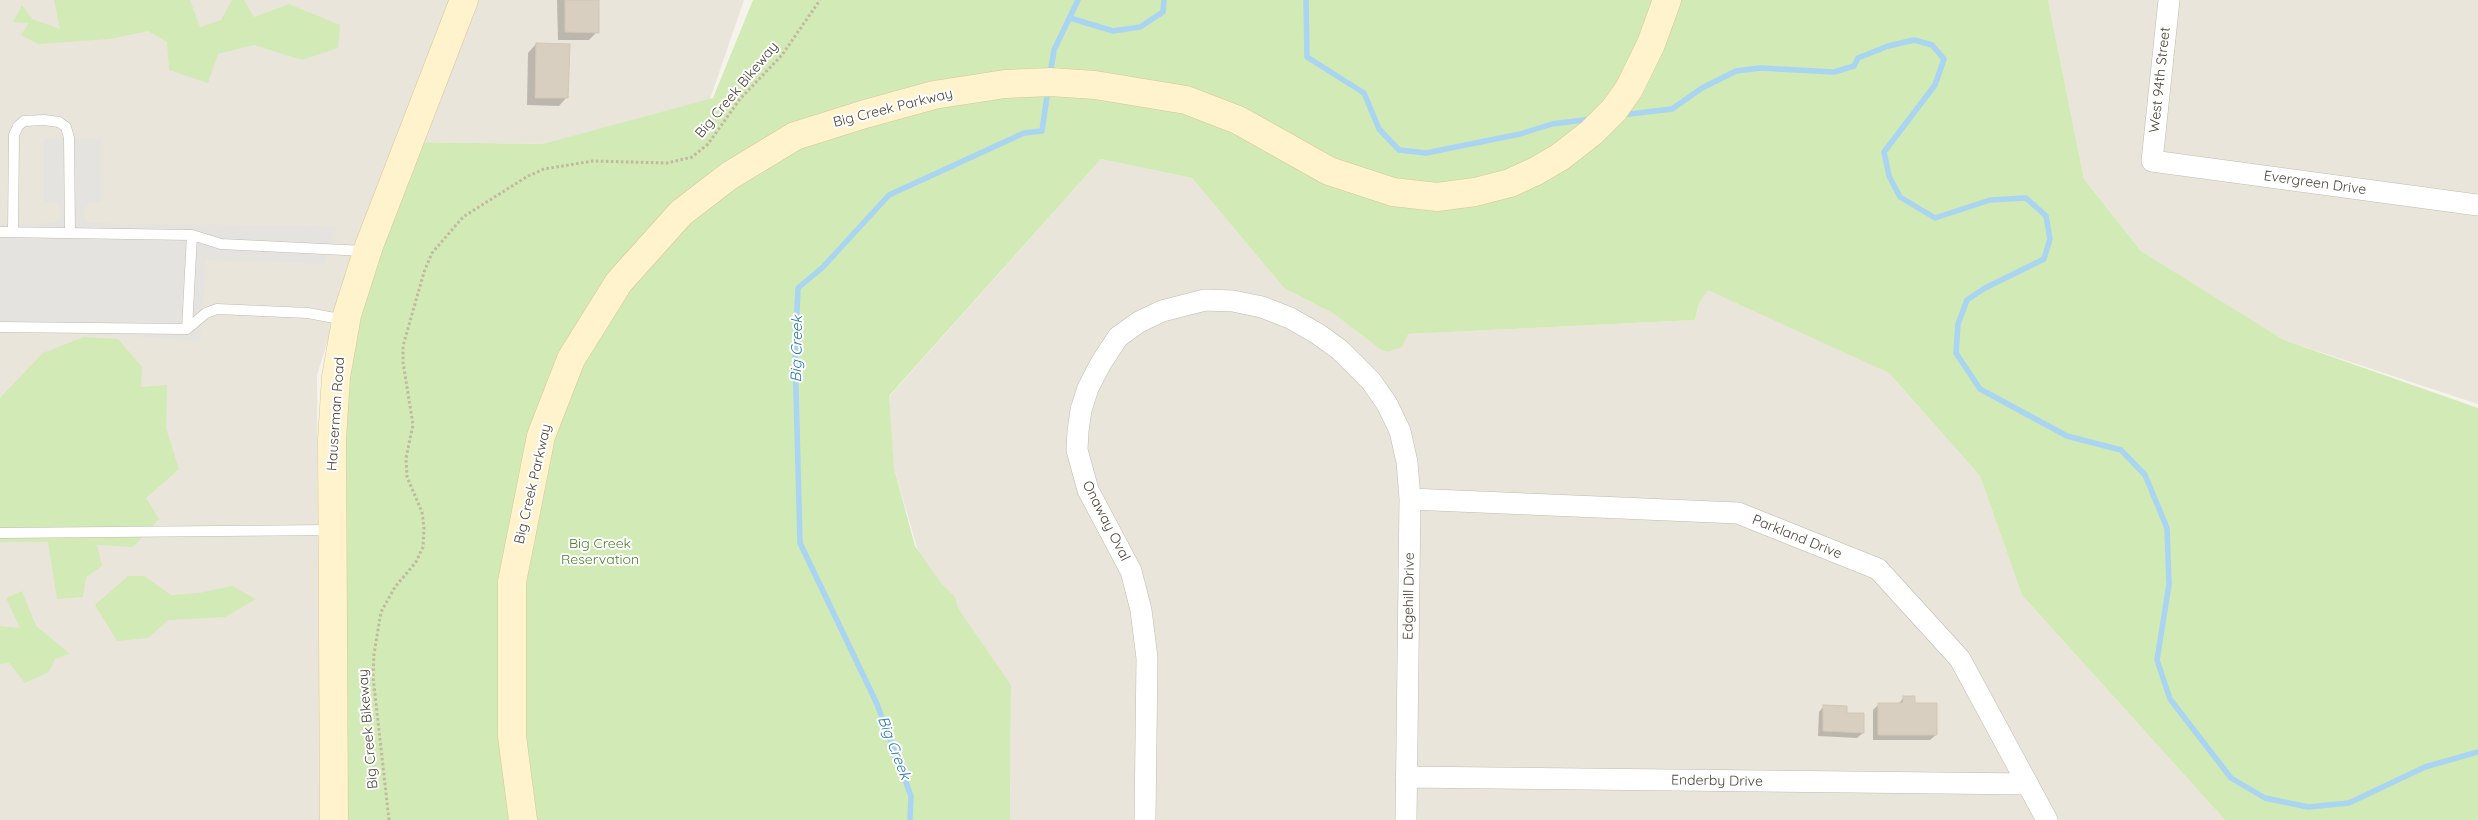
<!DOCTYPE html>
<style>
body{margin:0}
canvas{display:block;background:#f6f3ec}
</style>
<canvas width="2478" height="820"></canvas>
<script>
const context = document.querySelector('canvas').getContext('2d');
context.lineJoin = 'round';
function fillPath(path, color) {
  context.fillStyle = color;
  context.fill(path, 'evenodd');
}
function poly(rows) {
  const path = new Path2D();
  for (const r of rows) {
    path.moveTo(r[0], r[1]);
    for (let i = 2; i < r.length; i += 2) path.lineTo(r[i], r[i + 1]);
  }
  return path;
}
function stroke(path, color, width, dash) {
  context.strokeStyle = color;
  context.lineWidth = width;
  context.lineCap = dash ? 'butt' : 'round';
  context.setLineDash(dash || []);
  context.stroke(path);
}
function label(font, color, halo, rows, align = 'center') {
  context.font = font + ' Quicksand,sans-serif';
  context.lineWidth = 4;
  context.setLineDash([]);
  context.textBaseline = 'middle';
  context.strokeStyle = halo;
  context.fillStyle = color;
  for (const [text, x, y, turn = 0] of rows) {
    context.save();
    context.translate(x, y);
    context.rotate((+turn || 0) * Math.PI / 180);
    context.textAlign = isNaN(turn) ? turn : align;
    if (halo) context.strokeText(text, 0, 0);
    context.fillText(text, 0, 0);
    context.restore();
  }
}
fillPath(poly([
 [0,0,744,0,694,146,409,142,374,193,317,375,320,820,0,820],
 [2048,0,2478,0,2478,404,2284,340,2141,251,2084,179],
 [1101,159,1192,178,1284,288,1334,314,1380,349,1387,352,1407,334,1695,320,1699,303,1710,286,1889,373,1980,476,2022,595,2225,820,1010,820,1011,685,918,551,894,468,888,398]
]), '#eae5da');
fillPath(poly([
 [54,0,190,0,200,27,221,20,232,0,244,0,254,17,289,4,340,25,338,48,302,60,254,45,218,54,208,83,169,70,167,42,148,31,110,39,38,44,21,35,29,23,13,22,22,5,32,19,60,29],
 [753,0,2048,0,2084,179,2141,251,2284,340,2478,408,2478,820,2225,820,2022,595,1980,476,1889,373,1708,290,1699,303,1695,320,1408,334,1402,347,1387,352,1380,349,1334,314,1284,288,1192,178,1101,159,889,396,894,468,915,546,941,583,955,597,958,608,1011,685,1010,820,336,820,327,345,409,142,543,144,713,98],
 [84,337,118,339,142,367,141,387,167,385,166,428,179,469,146,498,159,519,133,547,97,545,102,566,86,577,83,597,57,599,48,542,0,542,0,398,43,353],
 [128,576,144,576,171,595,199,593,232,586,256,599,225,617,168,620,148,638,117,641,95,605],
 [22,591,36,626,70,654,55,659,49,672,25,683,9,663,0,664,0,626,20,628,6,598]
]), '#d2eab5');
fillPath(poly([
 [44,138,101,139,102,203,90,203,84,209,83,216,87,223,337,226,323,264,206,260,200,341,89,333,0,332,0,225,54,223,61,217,62,210,57,204,44,202]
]), '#e5e3e0');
fillPath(poly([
 [557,0,598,0,597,32,589,40,558,40],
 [536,44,567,97,559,106,527,105,528,53],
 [1903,698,1913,705,1936,735,1930,740,1873,740,1873,710,1878,705,1898,705],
 [1824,706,1863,733,1857,738,1818,736,1819,712]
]), '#0003');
stroke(poly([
 [1306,0,1307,57,1364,93,1379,129,1399,150,1426,153,1520,134,1552,124,1591,119],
 [1070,18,1113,31,1140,27,1163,12,1164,0],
 [1050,75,1054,50,1078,0],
 [1621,115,1672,109,1702,88,1736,71,1760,68,1834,72,1854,66,1858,58,1888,46,1914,40,1932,45,1944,59,1935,85,1884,152,1889,176,1900,197,1935,218,1990,200,2026,198,2046,216,2050,239,2044,259,1985,288,1967,300,1958,324,1956,353,1980,389,2067,436,2121,450,2145,475,2167,528,2169,584,2157,660,2170,699,2231,778,2265,798,2308,807,2349,803,2425,767,2478,752],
 [910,820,911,796,877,704,800,543,795,353,798,288,823,267,889,195,1024,133,1042,131,1048,89]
]), '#a9d4f2', 5.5);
const building = poly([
 [565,0,599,0,599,33,565,32,565,0],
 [536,43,570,44,568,98,535,98,536,43],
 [1903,696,1915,696,1915,703,1937,703,1937,735,1878,735,1878,703,1903,703,1903,696],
 [1823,705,1847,706,1847,713,1864,713,1864,733,1823,731,1823,705]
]);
fillPath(building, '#d8cfc1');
stroke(building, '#d3c7b4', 1);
const lane = poly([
 [0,232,192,235,221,244,365,251],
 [13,232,14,135,18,126,24,121,44,120,59,122,66,127,69,138,70,233],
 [0,327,187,329,206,313,217,309,308,313,345,320],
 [187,329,192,235],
 [0,533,331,530]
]);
const street = poly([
 [2169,0,2152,161,2478,205],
 [1410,499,1738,513,1878,569,1960,659,2047,820],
 [1406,777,2028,784],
 [1145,820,1147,658,1141,610,1131,571,1088,490,1077,450,1078,431,1081,410,1088,388,1101,363,1118,337,1139,322,1162,311,1205,300,1233,301,1262,307,1290,318,1318,334,1340,350,1371,381,1387,404,1400,431,1407,462,1410,499,1406,820]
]);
const secondary = poly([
 [334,820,332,439,336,377,347,315,369,246,464,0],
 [523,820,512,736,512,582,541,436,571,359,619,282,681,213,729,176,795,136,865,114,934,95,1005,84,1050,82,1095,85,1186,100,1238,120,1329,171,1393,192,1437,197,1475,192,1510,183,1536,171,1560,157,1592,132,1614,110,1629,89,1651,44,1667,0]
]);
stroke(lane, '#c2bbae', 11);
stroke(street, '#c2bbae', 22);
stroke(secondary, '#d6c79b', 29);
stroke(poly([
 [389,820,373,677,374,654,381,612,395,587,416,562,423,547,424,528,422,512,407,477,406,458,413,425,403,362,403,346,424,272,432,253,463,217,528,176,544,169,593,161,667,163,692,157,708,144,740,99,782,55,820,0]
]), '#c4b79f', 3, [2.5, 2.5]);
stroke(lane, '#fff', 10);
stroke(street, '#fff', 21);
stroke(secondary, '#fff3cd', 28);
label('14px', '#4b4439', '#fff', [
 ["West 94th Street",2160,80,-84],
 ["Big Creek Bikeway",737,90,-50],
 ["Big Creek Parkway",893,108,-14],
 ["Evergreen Drive",2315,183,8],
 ["Hauserman Road",336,414,-86],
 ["Big Creek Parkway",533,484,-77],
 ["Onaway Oval",1106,521,63],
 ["Parkland Drive",1797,537,22],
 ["Edgehill Drive",1409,596,-89],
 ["Big Creek Bikeway",368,729,-95],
 ["Enderby Drive",1717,781,1]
]);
label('14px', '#4a7f2a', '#fff', [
 ["Big Creek",600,544],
 ["Reservation",600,560]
]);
label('italic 15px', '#2e7ab2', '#fff', [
 ["Big Creek",797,349,-89],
 ["Big Creek",894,748,69]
]);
</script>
